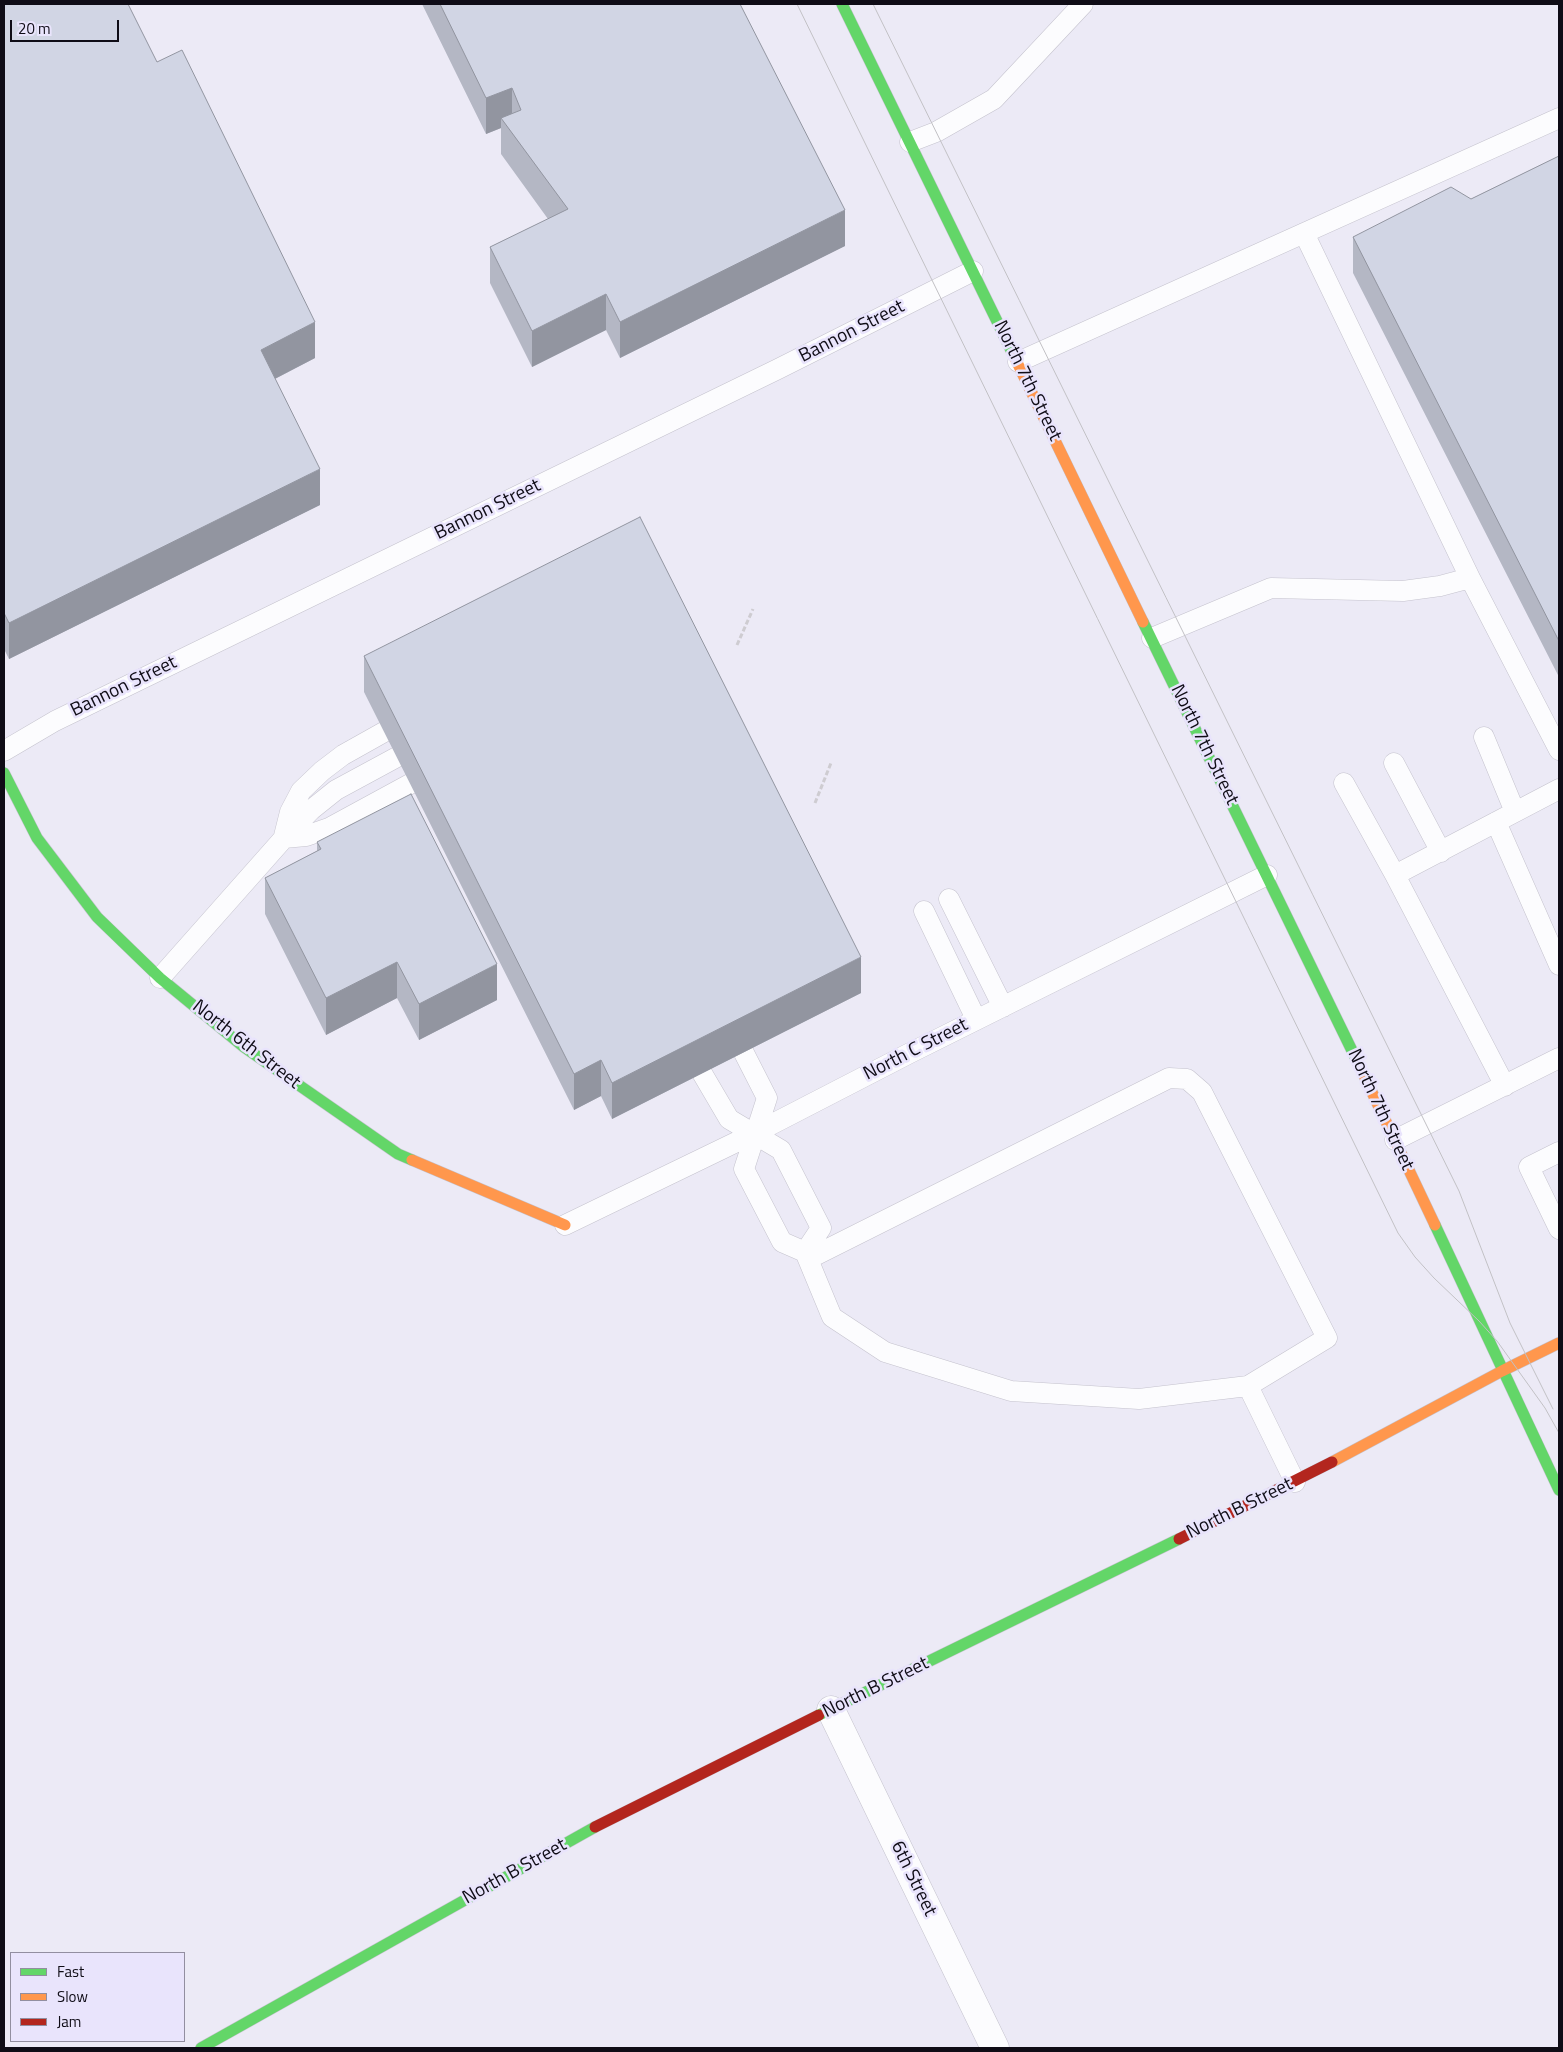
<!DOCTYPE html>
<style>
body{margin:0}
#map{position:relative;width:1563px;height:2052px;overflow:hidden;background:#eceaf6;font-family:"Titillium Web",sans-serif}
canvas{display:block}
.frame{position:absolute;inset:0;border:5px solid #0f0c16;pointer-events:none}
.legend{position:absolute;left:10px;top:1952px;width:175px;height:90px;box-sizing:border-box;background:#e9e4fc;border:1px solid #928ea0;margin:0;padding:6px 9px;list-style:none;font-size:15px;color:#0f0c16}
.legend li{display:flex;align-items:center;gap:10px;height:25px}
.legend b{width:25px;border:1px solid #928ea0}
.scale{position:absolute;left:10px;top:20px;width:109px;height:22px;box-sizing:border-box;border:2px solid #0f0c16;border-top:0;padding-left:6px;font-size:15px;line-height:18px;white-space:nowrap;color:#0f0c16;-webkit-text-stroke:4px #e9e4fc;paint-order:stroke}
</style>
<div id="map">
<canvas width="1563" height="2052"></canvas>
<div class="frame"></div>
<ul class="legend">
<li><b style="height:6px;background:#63d668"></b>Fast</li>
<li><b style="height:6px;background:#ff974d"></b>Slow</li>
<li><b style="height:6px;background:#b3261e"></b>Jam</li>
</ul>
<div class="scale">20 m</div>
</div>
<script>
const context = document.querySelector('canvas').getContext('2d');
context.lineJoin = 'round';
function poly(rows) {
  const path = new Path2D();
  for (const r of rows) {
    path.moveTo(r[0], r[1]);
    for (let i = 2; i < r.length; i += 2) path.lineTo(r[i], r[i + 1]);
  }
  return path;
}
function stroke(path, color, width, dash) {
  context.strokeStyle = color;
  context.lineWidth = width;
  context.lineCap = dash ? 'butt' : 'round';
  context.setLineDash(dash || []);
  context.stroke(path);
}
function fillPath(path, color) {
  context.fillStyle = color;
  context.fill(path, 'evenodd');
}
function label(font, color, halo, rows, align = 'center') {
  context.font = font + ' "Titillium Web",sans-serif';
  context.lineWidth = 5;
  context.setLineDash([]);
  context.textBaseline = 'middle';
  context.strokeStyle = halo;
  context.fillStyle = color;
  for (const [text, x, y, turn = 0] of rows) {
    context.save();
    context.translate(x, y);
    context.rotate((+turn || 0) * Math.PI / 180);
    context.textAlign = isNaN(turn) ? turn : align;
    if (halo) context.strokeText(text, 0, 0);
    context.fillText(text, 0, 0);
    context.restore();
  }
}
const lane = poly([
 [910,142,936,132,994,99,1083,4],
 [1018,362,1559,118],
 [1470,578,1559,750],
 [1152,638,1271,588,1403,591,1440,586,1470,578,1304,233],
 [1484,737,1515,812],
 [4,751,55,721,778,369,973,271],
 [1394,763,1441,852],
 [1344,783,1395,875],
 [1496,822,1559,965],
 [284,836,290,812,301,791,322,771,343,755,384,732],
 [284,838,306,836,329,828,410,784],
 [949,899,1003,1007],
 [924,911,976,1019],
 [160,978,284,838,311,810,336,790,397,757],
 [744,1053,767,1098,744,1169,782,1242,805,1252,832,1317,885,1352,1011,1391,1139,1399,1248,1386,1295,1482],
 [702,1073,729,1119,781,1150,821,1228,805,1252],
 [1505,1086,1395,875,1559,789],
 [1395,1140,1559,1058],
 [1559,1152,1529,1167,1559,1229],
 [565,1225,755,1133,910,1053,1267,875],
 [808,1259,1169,1078,1187,1079,1202,1092,1327,1338,1248,1386]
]);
const street = poly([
 [831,1710,995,2048]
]);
const fast = poly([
 [842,4,1013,354],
 [1143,622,1360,1067],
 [4,773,37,838,97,917,160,978,244,1047,398,1154,412,1160],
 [1435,1225,1559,1490],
 [819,1715,1179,1539],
 [201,2048,595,1827]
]);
const slow = poly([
 [1013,354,1143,622],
 [1360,1067,1435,1225],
 [412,1160,565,1225],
 [1332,1462,1502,1371,1559,1343]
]);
const jam = poly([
 [1179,1539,1332,1462],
 [595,1827,819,1715]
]);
stroke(lane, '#c4c2cd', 21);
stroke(street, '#c4c2cd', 29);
stroke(fast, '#c4c2cd', 12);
stroke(slow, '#c4c2cd', 12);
stroke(jam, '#c4c2cd', 12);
stroke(poly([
 [737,645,753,609],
 [815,803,831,763]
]), '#ceccd1', 3, [5, 2.5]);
stroke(lane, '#fcfcfe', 20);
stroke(street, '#fcfcfe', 28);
stroke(fast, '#63d668', 11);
stroke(slow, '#ff974d', 11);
stroke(jam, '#b3261e', 11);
stroke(poly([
 [797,4,1398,1233,1415,1257,1434,1278,1479,1321,1497,1341,1545,1408,1559,1433],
 [873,4,1459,1191,1510,1323,1553,1409]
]), '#c2c1c5', 1);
fillPath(poly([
 [4,4,157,62,315,358,275,379,320,505,9,659,4,649],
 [422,4,740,4,845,246,620,358,606,330,532,367,490,283,490,247,548,219,501,154,501,128,486,134],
 [1559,156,1559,677,1353,273,1353,237,1471,199],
 [364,656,861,993,612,1119,601,1096,574,1110,364,692],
 [317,842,497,1000,419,1040,397,998,326,1035,265,914,265,878,317,851]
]), '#b4b7c4');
fillPath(poly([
 [512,88,512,124,501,118,501,128,486,134,486,98],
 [845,210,845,246,620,358,620,322],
 [606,294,606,330,532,367,532,331],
 [315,322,315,358,261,386,261,350],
 [320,469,320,505,9,659,9,623],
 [861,957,861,993,612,1119,612,1083],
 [397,962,397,998,326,1035,326,998],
 [497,964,497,1000,419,1040,419,1004],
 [601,1060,601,1096,574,1110,574,1074]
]), '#9295a0');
const building = poly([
 [4,4,128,4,157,62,182,50,315,322,261,350,320,469,9,623,4,613,4,4],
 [440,4,740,4,845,210,620,322,606,294,532,331,490,247,568,209,501,118,521,110,512,88,486,98,440,4],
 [1559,156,1559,641,1353,237,1451,187,1471,199,1559,156],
 [640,517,861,957,612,1083,601,1060,574,1074,364,656,640,517],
 [411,794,497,964,419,1004,397,962,326,998,265,878,321,849,317,842,411,794]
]);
fillPath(building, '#d1d5e4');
stroke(building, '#9295a0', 1);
label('19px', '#0f0c16', '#e9e4fc', [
 ["Bannon Street",852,332,-27],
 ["North 7th Street",1027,381,64],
 ["Bannon Street",488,510,-26],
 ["Bannon Street",124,687,-26],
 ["North 7th Street",1204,745,64],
 ["North 6th Street",246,1045,38],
 ["North C Street",916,1050,-27],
 ["North 7th Street",1380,1110,65],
 ["North B Street",1240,1509,-26],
 ["North B Street",876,1688,-26],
 ["North B Street",515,1872,-29],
 ["6th Street",913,1879,64]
]);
</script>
